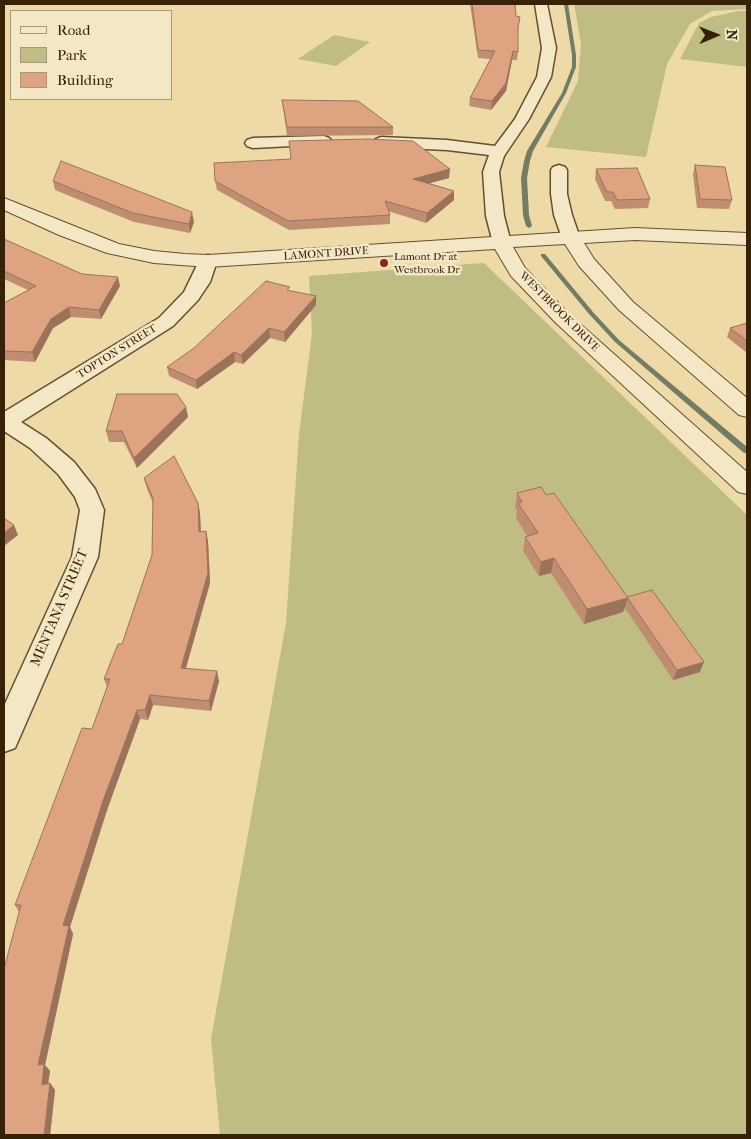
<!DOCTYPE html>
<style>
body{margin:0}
#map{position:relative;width:751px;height:1139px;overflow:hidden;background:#eddaa7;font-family:"IM FELL French Canon",serif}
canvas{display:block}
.frame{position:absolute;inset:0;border:5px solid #372107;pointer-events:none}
.legend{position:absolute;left:10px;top:10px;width:162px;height:90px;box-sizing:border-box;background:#f3e7c6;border:1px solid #a8987a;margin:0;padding:6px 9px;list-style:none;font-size:15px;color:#372107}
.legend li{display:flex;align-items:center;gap:10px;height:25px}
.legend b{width:25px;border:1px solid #a8987a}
.north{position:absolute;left:691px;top:10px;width:50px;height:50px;-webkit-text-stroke:4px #f3e7c6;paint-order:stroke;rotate:89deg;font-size:14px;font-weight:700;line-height:20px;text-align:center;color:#372107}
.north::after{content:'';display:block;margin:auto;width:18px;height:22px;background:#372107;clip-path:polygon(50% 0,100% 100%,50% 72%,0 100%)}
</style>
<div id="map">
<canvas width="751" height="1139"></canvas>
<div class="frame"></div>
<ul class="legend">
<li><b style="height:6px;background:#f3e7c6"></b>Road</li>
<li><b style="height:14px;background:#bfbd83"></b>Park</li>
<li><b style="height:14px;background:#dea481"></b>Building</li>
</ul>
<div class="north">N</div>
</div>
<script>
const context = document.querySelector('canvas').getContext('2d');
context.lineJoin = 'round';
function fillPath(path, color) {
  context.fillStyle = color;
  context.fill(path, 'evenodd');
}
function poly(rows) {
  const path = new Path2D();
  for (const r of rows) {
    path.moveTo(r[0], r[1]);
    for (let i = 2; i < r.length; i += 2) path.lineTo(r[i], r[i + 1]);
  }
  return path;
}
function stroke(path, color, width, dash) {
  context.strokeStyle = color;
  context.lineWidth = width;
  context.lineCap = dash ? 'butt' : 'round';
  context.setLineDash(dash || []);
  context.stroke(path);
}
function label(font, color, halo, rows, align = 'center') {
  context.font = font + ' "IM FELL French Canon",serif';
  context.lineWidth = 5;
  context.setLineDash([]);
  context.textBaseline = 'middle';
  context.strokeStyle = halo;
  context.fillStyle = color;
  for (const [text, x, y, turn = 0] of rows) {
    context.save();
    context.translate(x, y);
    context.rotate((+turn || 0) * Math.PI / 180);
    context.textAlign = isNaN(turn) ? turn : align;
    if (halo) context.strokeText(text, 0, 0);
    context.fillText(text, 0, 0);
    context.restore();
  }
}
fillPath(poly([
 [574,4,747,4,747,9,712,11,690,24,667,64,646,157,546,147,578,81,581,44],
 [738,11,747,11,747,67,680,59,699,23,711,17],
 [334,35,370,42,336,66,298,59],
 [484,263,747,515,747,1135,220,1135,211,1039,286,623,299,434,312,334,309,276]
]), '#bfbd83');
fillPath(poly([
 [564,4,568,4,576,55,576,67,566,93,533,151,530,161,527,178,529,215,532,226,529,228,526,226,523,215,521,178,524,161,527,151,562,93,572,67,572,55,564,4],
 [541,254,545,254,593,312,619,340,747,447,747,453,744,453,615,342,589,314,541,256,541,254]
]), '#727d64');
const minor = poly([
 [535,4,547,4,556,48,551,77,529,119,504,156,499,172,504,216,511,243,508,247,502,248,496,247,493,243,486,216,483,172,489,155,447,150,381,147,376,145,373,142,376,139,381,137,447,140,495,146,515,119,537,77,542,48,535,4],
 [324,136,329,138,332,141,329,144,253,148,247,146,245,143,247,140,253,138,324,136],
 [559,165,565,167,567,170,567,194,572,215,580,238,577,242,571,243,565,242,562,238,554,215,551,194,551,170,553,167,559,165],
 [208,255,215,257,217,261,210,282,198,300,173,326,21,422,46,438,74,462,95,489,104,510,98,557,19,739,15,748,4,752,4,706,72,557,80,510,75,497,58,474,30,448,4,431,4,412,159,318,184,292,201,257,208,255]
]);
const tertiary = poly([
 [4,198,119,244,154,251,185,254,208,255,635,228,747,233,747,245,635,240,584,243,594,259,633,302,747,398,747,417,739,415,619,310,579,266,565,244,513,247,525,268,570,315,747,472,747,494,738,492,556,323,511,276,495,249,208,267,154,263,107,253,59,235,4,210,4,198]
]);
stroke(minor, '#644f2f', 3);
stroke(tertiary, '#644f2f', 2);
fillPath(minor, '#f3e7c6');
fillPath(tertiary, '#f3e7c6');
fillPath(poly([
 [470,4,515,4,516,16,520,17,518,31,518,52,517,60,512,60,506,91,491,110,469,106,470,98,490,59,478,58],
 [282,100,393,127,393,135,287,136],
 [289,141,449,178,429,183,454,191,454,200,426,223,388,211,390,215,390,224,289,230,217,190,215,181,291,159],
 [695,165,732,200,729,209,697,208,693,174],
 [596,169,650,199,648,208,615,209,611,201,605,201,595,179],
 [53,181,194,222,190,233,134,222,55,190],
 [4,239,82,274,120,286,101,319,71,317,53,328,35,362,4,360,4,303,28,290,4,279],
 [290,291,316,296,316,305,285,342,270,338,243,364,235,362,197,389,169,376,167,367],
 [747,323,747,353,727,337,730,328],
 [186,407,188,417,137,468,124,442,109,442,106,431],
 [144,478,198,503,200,513,201,531,206,531,208,541,210,583,186,668,219,681,211,711,153,705,148,720,140,719,107,810,70,927,73,934,45,1065,50,1071,48,1084,50,1083,55,1090,50,1135,19,912,15,905,92,729,107,687,104,679,122,644,152,555,153,503,147,489],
 [517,493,546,495,627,597,700,672,673,680,625,608,623,612,584,624,551,573,539,576,523,551,525,537,527,536,516,518,517,511,515,508]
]), '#bf8d6f');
fillPath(poly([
 [513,51,512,60,506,91,491,110,492,101],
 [450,169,449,178,412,188,413,179],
 [454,191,454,200,426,223,427,213],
 [192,212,194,222,190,233,189,224],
 [118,277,120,286,101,319,99,310],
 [316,296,316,305,285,342,284,332],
 [69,307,71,317,53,328,35,362,32,352,51,319],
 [269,328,270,338,243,364,241,355],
 [234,352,235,362,197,389,196,380],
 [186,407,188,417,137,468,134,458],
 [198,503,200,513,201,542,199,532],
 [14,525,18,535,4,546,4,533],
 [206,531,208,541,210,583,183,678,181,668],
 [554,558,551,573,539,576,541,562],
 [628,598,623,612,584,624,587,609],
 [704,662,700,672,673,680,677,670],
 [217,671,219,681,211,711,209,701],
 [150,695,153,705,148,720,145,710],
 [137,710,140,719,107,810,70,927,73,934,45,1065,50,1071,47,1091,42,1085,38,1065,63,925,103,801],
 [50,1083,55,1090,50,1135,44,1135]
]), '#9b735a');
const building = poly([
 [472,4,515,4,516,16,520,17,518,27,518,52,513,51,506,83,492,101,470,98,495,51,478,50,472,4],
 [282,100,358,101,393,127,287,127,282,100],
 [367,139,413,141,450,169,413,179,454,191,427,213,385,201,390,215,288,221,215,181,214,163,291,159,289,141,367,139],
 [61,161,192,212,189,224,133,213,53,181,61,161],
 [695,165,725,167,732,200,700,199,695,165],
 [637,168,650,199,617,200,613,192,607,192,596,169,637,168],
 [4,239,82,274,118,277,99,310,69,307,51,319,32,352,4,351,4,303,36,286,4,271,4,239],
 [266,281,290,287,287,290,316,296,284,332,269,328,241,355,234,352,196,380,167,367,194,348,266,281],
 [747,323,747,341,730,328,747,323],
 [117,394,177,394,186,407,134,458,122,431,106,431,117,394],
 [174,456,198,503,199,532,206,531,208,573,181,668,217,671,209,701,150,695,145,710,137,710,103,801,63,925,69,926,38,1065,44,1064,42,1085,50,1083,44,1135,4,1135,4,969,21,905,15,905,82,728,92,729,110,679,104,679,118,644,122,644,152,555,153,498,144,478,174,456],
 [541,487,546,495,554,493,628,598,587,609,554,558,541,562,525,537,538,533,518,503,522,502,517,493,541,487],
 [4,518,14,525,4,533,4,518],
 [652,590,704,662,677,670,627,597,652,590]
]);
fillPath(building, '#dea481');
stroke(building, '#9b735a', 1);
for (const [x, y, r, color] of [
 [384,263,5,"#8f2418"]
]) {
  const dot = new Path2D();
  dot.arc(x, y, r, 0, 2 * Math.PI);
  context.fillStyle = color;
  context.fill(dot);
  stroke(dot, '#f3e7c6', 2);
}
label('11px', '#372107', '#f3e7c6', [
 ["LAMONT DRIVE",326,254,-4],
 ["WESTBROOK DRIVE",559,312,45],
 ["TOPTON STREET",117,352,-32]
]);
label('11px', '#372107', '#f3e7c6', [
 ["Lamont Dr at",394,257],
 ["Westbrook Dr",394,270]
], 'left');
label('14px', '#372107', '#f3e7c6', [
 ["MENTANA STREET",60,608,-67]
]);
</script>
